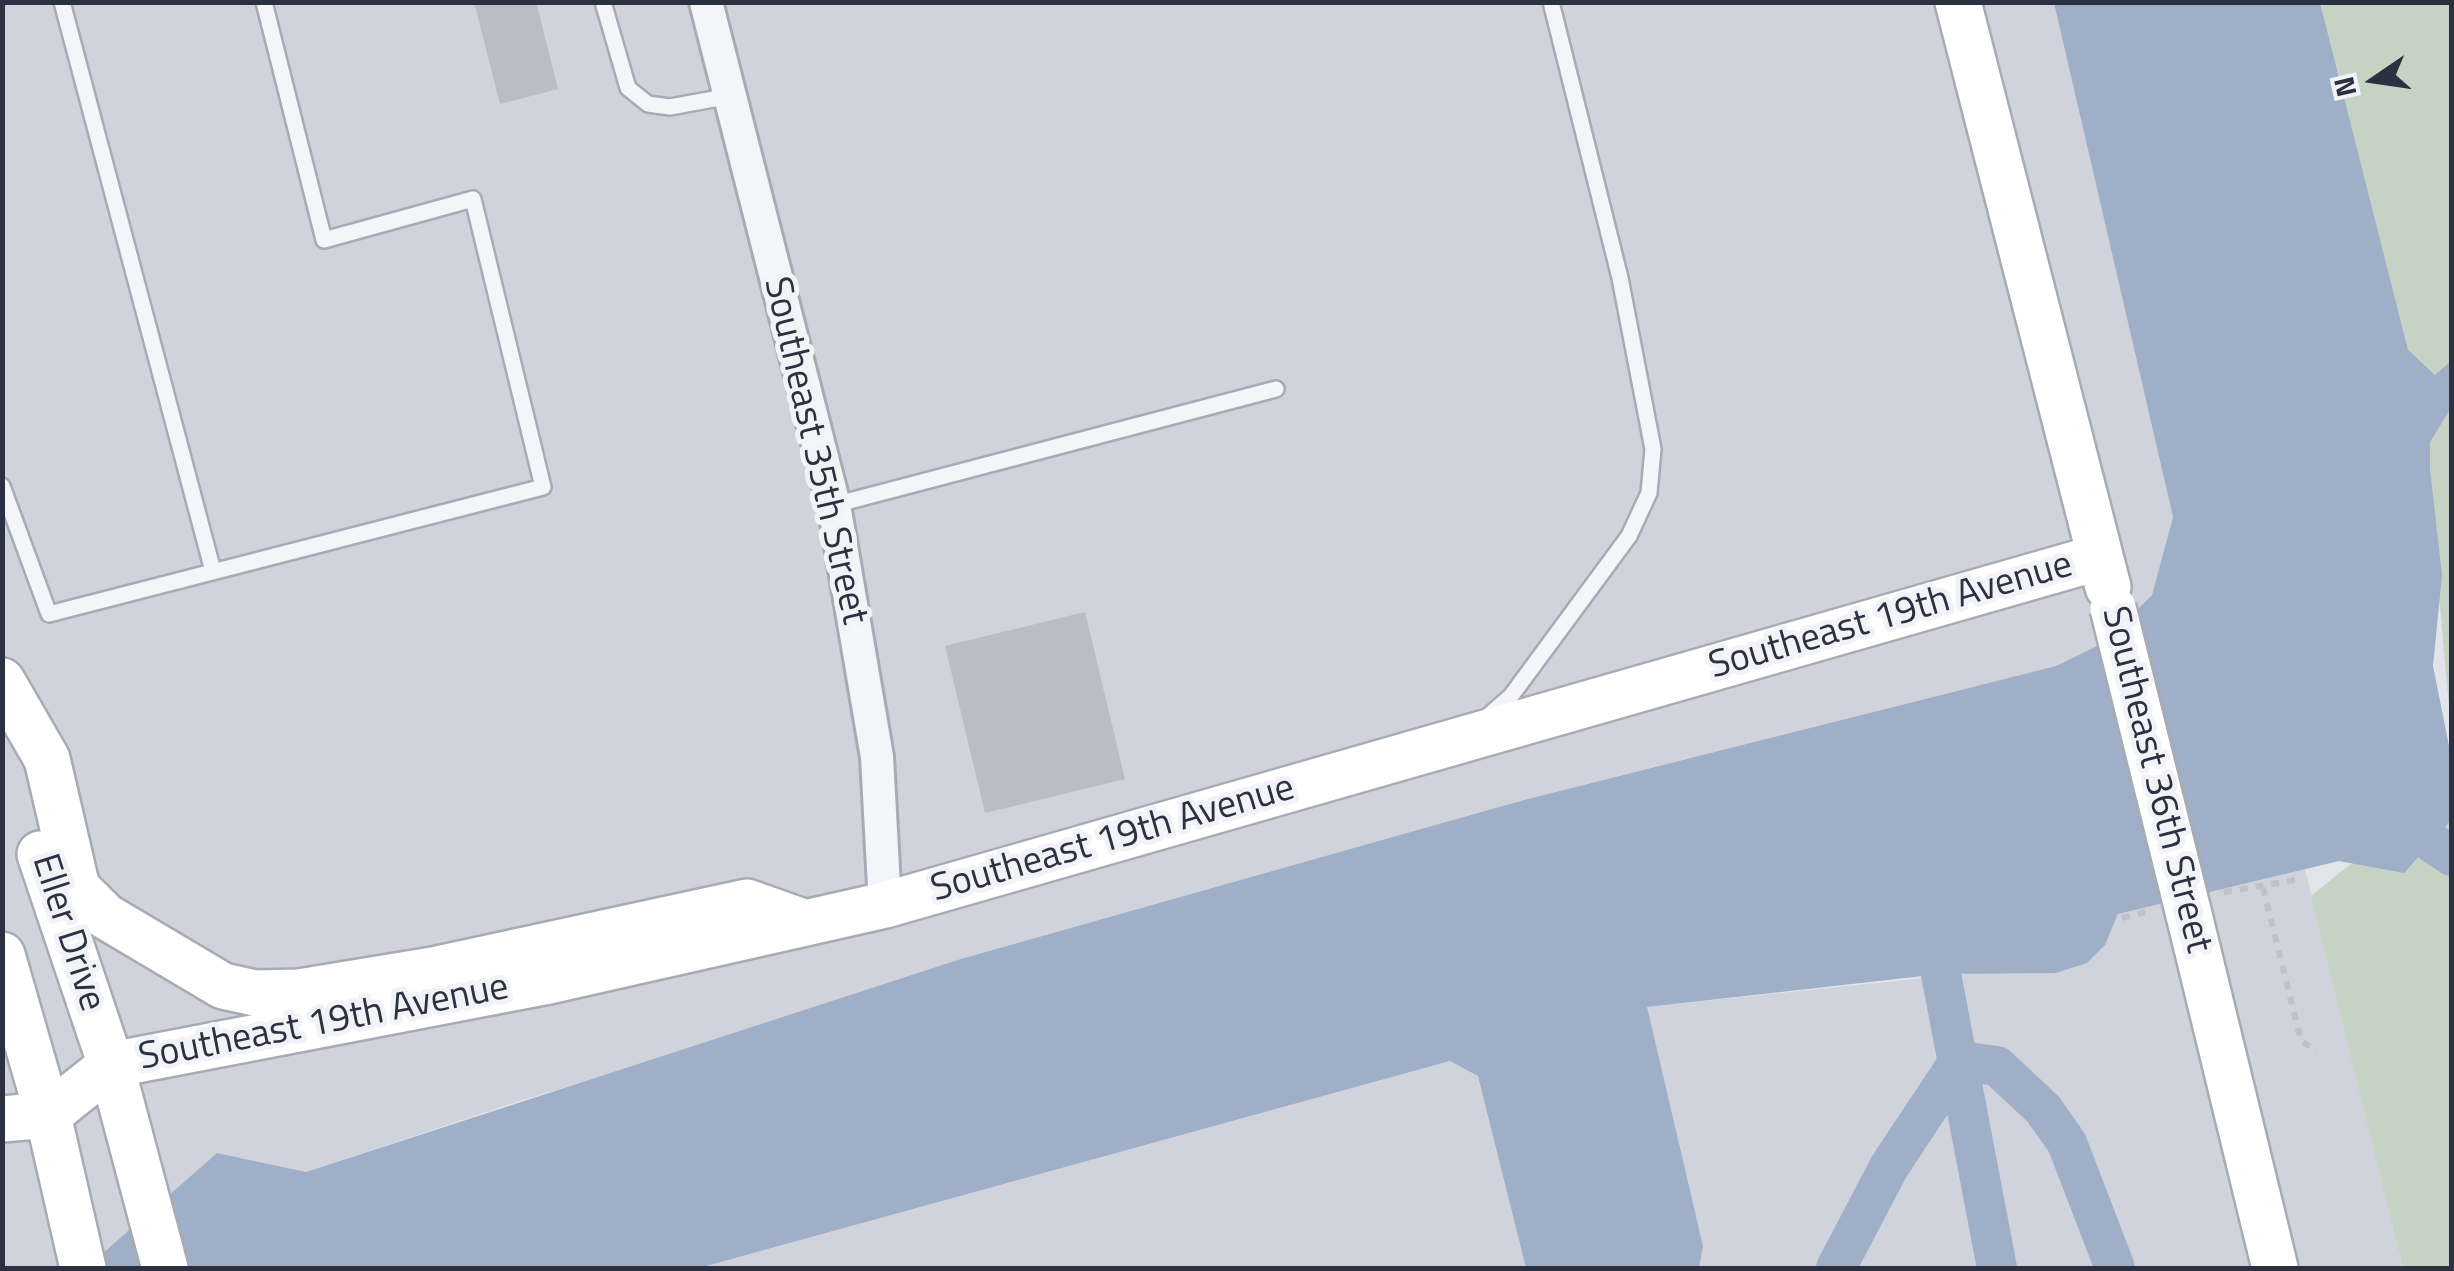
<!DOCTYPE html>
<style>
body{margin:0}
#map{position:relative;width:2454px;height:1271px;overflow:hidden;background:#e1e4e9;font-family:"Titillium Web",sans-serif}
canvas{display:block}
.frame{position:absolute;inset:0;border:5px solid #2b3140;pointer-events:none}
.north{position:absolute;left:2324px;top:30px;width:100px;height:100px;-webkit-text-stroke:8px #f1f3f7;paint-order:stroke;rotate:257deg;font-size:28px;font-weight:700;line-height:40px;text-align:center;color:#2b3140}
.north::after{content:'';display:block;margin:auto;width:35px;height:45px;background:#2b3140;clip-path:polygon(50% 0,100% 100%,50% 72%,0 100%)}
</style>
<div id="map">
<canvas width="2454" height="1271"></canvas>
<div class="frame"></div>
<div class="north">N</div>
</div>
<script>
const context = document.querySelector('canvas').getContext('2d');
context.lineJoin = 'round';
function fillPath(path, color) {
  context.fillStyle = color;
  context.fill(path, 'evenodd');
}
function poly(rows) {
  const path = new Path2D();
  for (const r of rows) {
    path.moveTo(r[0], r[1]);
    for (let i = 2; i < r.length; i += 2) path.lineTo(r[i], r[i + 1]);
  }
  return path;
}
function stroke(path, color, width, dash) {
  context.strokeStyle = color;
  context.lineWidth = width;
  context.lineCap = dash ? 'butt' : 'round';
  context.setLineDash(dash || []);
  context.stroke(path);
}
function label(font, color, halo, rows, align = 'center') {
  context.font = font + ' "Titillium Web",sans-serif';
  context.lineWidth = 10;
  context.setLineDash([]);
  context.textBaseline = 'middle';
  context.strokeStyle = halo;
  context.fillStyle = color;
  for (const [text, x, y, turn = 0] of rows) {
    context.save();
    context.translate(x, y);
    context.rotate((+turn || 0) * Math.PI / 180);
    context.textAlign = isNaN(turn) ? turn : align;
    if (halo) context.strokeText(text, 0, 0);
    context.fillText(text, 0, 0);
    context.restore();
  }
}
fillPath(poly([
 [2,3,2054,3,2173,517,2152,595,2103,643,2056,666,1524,800,516,1102,306,1172,217,1153,86,1268,3,1268],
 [2305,869,2403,1268,1699,1268,1703,1246,1646,1007,1992,971,2105,945,2117,914],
 [1450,1061,1478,1075,1526,1268,638,1268,699,1268]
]), '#d0d3db');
fillPath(poly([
 [2295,3,2451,3,2451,728,2431,508],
 [2451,783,2451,1268,2403,1268,2311,896]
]), '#c6d2c3');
fillPath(poly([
 [2054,3,2320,3,2408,350,2435,375,2451,361,2451,408,2430,442,2430,469,2442,575,2433,666,2451,756,2451,820,2404,873,2339,861,2118,914,2105,945,2087,963,2056,973,1941,974,1647,1007,1703,1246,1699,1268,1526,1268,1478,1076,1450,1061,699,1268,86,1268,217,1153,306,1172,961,959,1524,800,2056,666,2103,643,2152,595,2173,517]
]), '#9fafc7');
stroke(poly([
 [2431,842,2452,856],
 [1941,974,1997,1268],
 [1836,1268,1889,1167,1959,1061,1997,1066,2043,1109,2067,1143,2115,1268]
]), '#9fafc7', 40);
fillPath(poly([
 [474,2,536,2,558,89,500,104],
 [1085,612,1125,779,985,813,945,646]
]), '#b9bdc5');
const lane = poly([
 [62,2,213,571],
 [603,2,628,88,648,104,670,107,730,96],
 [2,486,49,614,543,487,473,199,324,240,264,2],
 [834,505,1276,389],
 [1487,717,1511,696,1629,536,1649,493,1653,449,1620,278,1551,2]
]);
const street = poly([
 [706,2,834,505,877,757,885,905]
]);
const secondary = poly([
 [1958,2,2108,587],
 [2,681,47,759,77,888,105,916,223,986,255,993,299,992,433,970,747,902,806,923],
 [40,854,111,1065,165,1268],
 [2191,923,2275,1268],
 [2,955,48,1115,83,1268],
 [2,1119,48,1115,111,1065,544,982,885,905,2100,557]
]);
stroke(lane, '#a7abb3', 20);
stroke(street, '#a7abb3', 38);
stroke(secondary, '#a7abb3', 50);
stroke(poly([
 [2263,888,2301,1041,2317,1051],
 [2224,892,2301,879],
 [2122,918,2148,911]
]), '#c0c2c8', 6, [8, 8]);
stroke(lane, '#f4f5f8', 15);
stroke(street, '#f4f5f8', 32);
stroke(secondary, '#fff', 45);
const secondaryBridge = poly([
 [2113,608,2191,923]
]);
stroke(secondaryBridge, '#a7abb3', 50, []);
stroke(secondaryBridge, '#fff', 45);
label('38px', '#2b3140', '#f1f3f7', [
 ["Southeast 35th Street",814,451,77],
 ["Southeast 19th Avenue",1891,617,-16],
 ["Southeast 36th Street",2155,780,76],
 ["Southeast 19th Avenue",1113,840,-16],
 ["Eller Drive",67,933,72],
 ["Southeast 19th Avenue",324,1024,-11]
]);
</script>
